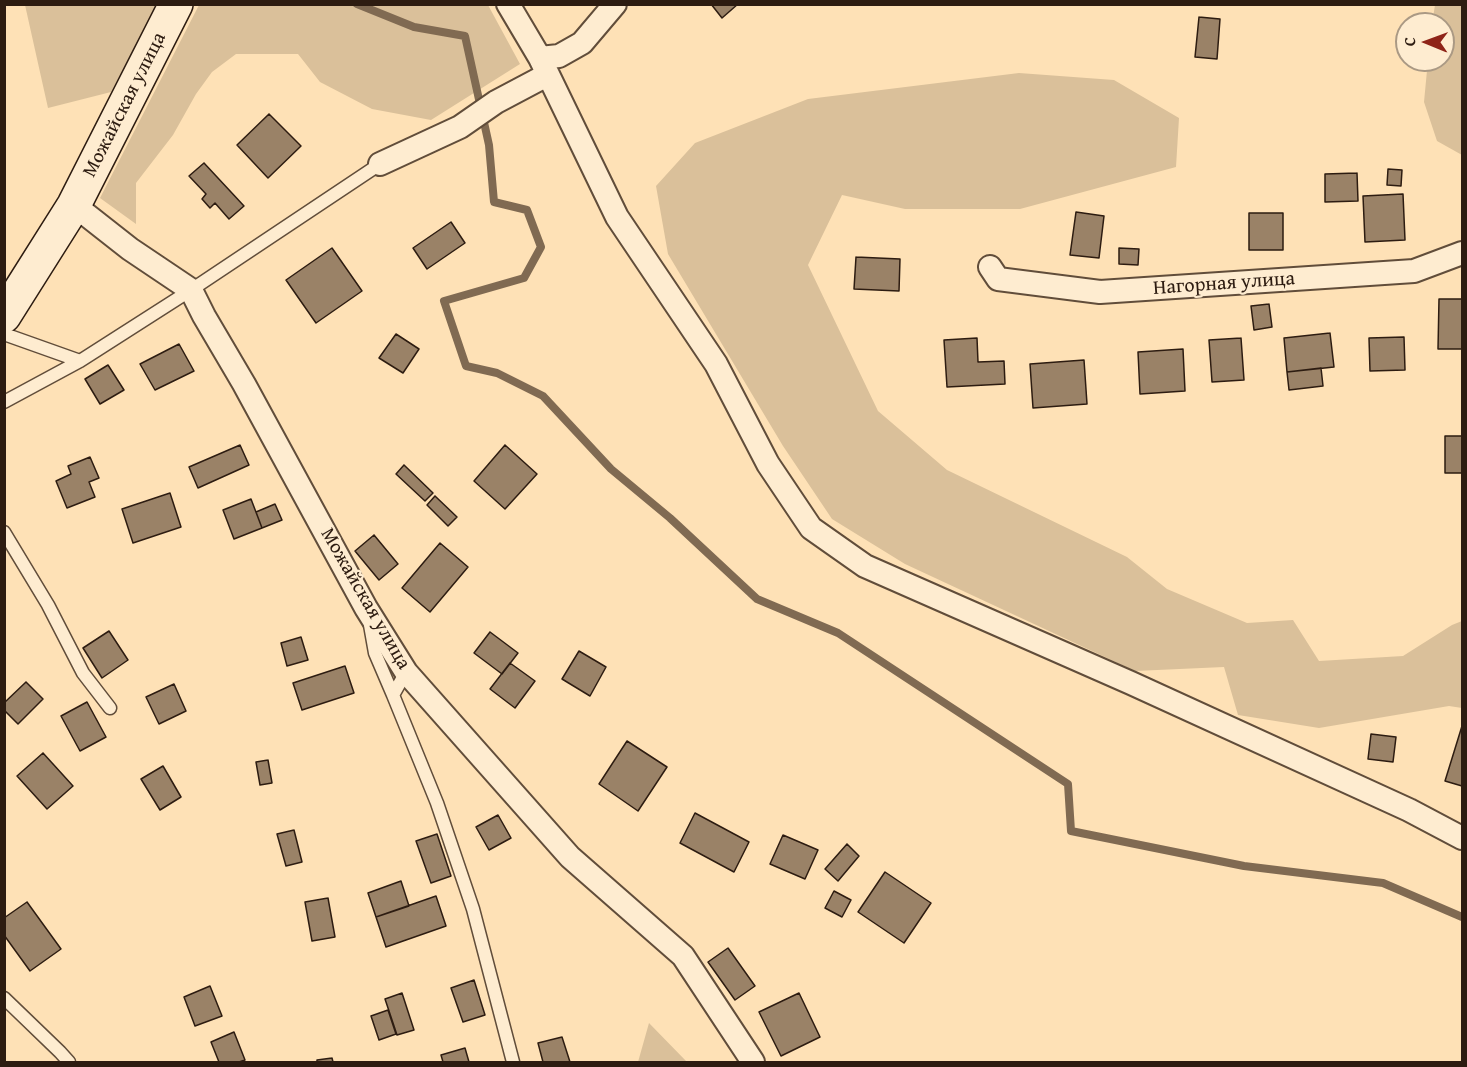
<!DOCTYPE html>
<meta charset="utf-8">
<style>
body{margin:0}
#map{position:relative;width:1467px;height:1067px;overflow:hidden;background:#fee1b6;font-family:"Gentium Book Plus",serif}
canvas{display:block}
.frame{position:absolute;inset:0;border:6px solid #2d1c11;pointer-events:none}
.north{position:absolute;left:1395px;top:12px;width:60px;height:60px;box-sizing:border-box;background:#feecd0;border:2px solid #aa9984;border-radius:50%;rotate:271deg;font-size:16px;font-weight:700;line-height:24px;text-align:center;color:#2d1c11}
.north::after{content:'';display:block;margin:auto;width:21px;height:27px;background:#8f2418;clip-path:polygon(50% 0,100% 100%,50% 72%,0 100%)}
</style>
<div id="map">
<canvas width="1467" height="1067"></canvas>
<div class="frame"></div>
<div class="north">С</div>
</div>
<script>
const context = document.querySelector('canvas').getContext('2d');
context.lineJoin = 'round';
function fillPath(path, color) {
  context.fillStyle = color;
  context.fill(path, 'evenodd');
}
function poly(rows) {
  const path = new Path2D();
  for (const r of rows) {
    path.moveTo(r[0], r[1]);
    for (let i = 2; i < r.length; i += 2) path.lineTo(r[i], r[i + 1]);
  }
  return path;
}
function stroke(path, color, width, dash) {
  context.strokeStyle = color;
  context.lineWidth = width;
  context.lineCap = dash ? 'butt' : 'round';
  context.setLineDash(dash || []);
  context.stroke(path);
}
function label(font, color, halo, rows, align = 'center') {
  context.font = font + ' "Gentium Book Plus",serif';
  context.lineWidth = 4.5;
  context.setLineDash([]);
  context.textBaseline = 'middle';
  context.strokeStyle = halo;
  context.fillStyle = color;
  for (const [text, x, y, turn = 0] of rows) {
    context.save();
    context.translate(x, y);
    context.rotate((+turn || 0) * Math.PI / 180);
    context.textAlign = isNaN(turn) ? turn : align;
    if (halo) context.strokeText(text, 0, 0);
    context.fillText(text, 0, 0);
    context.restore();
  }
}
fillPath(poly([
 [25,5,25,4,157,5,111,92,48,108],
 [199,5,488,5,520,64,431,120,372,109,320,82,298,54,236,54,212,72,196,94,173,135,136,183,136,224,100,198],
 [1435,5,1462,5,1462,155,1437,141,1424,102,1428,60,1443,60,1443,24,1432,24],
 [1019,73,1114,80,1179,118,1176,167,1020,209,905,209,842,195,808,265,878,411,947,470,1127,557,1167,589,1247,623,1293,620,1319,661,1403,656,1452,625,1462,621,1462,708,1449,706,1319,728,1238,715,1224,667,1135,671,905,564,832,519,783,446,668,254,656,186,695,143,808,99],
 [649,1023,687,1062,638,1062]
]), '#dac09a');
stroke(poly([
 [357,4,414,27,465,36,489,145,494,202,527,210,541,247,524,278,444,301,466,366,497,373,543,396,611,469,670,518,757,599,838,633,1068,784,1071,831,1244,866,1383,883,1462,917]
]), '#806a52', 8);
const building = poly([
 [711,4,738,4,722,18,711,4],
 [1199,17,1220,19,1217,59,1195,57,1199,17],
 [269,114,301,146,268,178,237,145,269,114],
 [204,163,244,206,229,219,215,203,210,208,202,199,206,194,189,176,204,163],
 [1388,169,1402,170,1401,186,1387,185,1388,169],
 [1357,173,1358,201,1325,202,1325,174,1357,173],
 [1403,194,1405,240,1365,242,1363,196,1403,194],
 [1076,212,1104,216,1099,258,1070,255,1076,212],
 [1249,213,1283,213,1283,250,1249,250,1249,213],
 [451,222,465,243,427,269,413,248,451,222],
 [332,248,362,291,316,323,286,280,332,248],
 [1119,248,1139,249,1138,265,1119,264,1119,248],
 [856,257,900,259,899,291,854,289,856,257],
 [1439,299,1462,299,1462,349,1438,349,1439,299],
 [1269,304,1272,327,1254,330,1251,306,1269,304],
 [1330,333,1334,367,1287,372,1284,338,1330,333],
 [396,334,419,349,403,373,379,358,396,334],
 [1404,337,1405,370,1370,371,1369,338,1404,337],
 [977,338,978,362,1004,361,1005,384,947,387,944,340,977,338],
 [1241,338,1244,380,1212,382,1209,340,1241,338],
 [179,344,194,371,155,390,140,364,179,344],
 [1183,349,1185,391,1140,394,1138,352,1183,349],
 [1084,360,1087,404,1033,408,1030,364,1084,360],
 [108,365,124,390,100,404,85,379,108,365],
 [1321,368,1323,386,1289,390,1287,372,1321,368],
 [1445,436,1462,436,1462,473,1445,473,1445,436],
 [240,445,249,465,198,488,189,467,240,445],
 [505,445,537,474,505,509,474,481,505,445],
 [90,457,99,478,89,482,95,497,67,508,56,481,71,474,68,466,90,457],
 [404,465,433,493,425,501,396,474,404,465],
 [170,493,181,527,133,543,122,509,170,493],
 [435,496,457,517,448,526,427,505,435,496],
 [251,499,262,528,234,539,223,510,251,499],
 [275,504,282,520,262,528,256,512,275,504],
 [374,535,398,564,379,580,355,551,374,535],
 [440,543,468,567,430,612,402,588,440,543],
 [109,631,128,660,102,678,83,648,109,631],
 [490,632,518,653,502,674,474,653,490,632],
 [301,637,308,660,287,666,281,643,301,637],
 [579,651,606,667,590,696,562,679,579,651],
 [510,663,535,681,515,708,490,689,510,663],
 [345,666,354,693,302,710,293,683,345,666],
 [26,682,43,699,18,724,4,710,4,703,26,682],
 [174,684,186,711,159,724,146,697,174,684],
 [87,702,106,737,80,751,61,716,87,702],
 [1462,726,1462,786,1445,781,1462,726],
 [1371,734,1396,737,1393,762,1368,759,1371,734],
 [627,741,667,767,638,811,599,784,627,741],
 [43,753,73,786,47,809,17,776,43,753],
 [268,760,272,783,260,785,256,762,268,760],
 [163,766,181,797,160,810,141,779,163,766],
 [695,813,749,842,734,872,680,843,695,813],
 [498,815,511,838,489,850,476,827,498,815],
 [294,830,302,862,286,866,277,834,294,830],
 [437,834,451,876,431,883,416,841,437,834],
 [783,835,818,850,805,879,770,864,783,835],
 [847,844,859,856,838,881,825,869,847,844],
 [885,872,931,903,904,943,858,912,885,872],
 [401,881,409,906,376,917,368,893,401,881],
 [834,891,851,900,842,917,825,908,834,891],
 [436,896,446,926,386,947,376,917,436,896],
 [328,898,335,937,312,941,305,902,328,898],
 [27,902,61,949,30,971,4,935,4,918,27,902],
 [728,948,755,986,735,1000,708,962,728,948],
 [474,980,485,1015,463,1022,451,988,474,980],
 [210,986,222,1016,195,1026,184,997,210,986],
 [402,993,414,1030,397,1035,385,999,402,993],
 [799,993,820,1037,781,1056,759,1012,799,993],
 [388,1010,396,1034,379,1040,371,1016,388,1010],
 [234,1032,245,1060,239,1062,219,1062,211,1042,234,1032],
 [562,1037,570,1062,543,1062,538,1043,562,1037],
 [465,1048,469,1062,443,1062,441,1055,465,1048],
 [332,1058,333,1062,317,1062,317,1060,332,1058]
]);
fillPath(building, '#9a8267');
stroke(building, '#2d1c11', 1.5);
const lane = poly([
 [4,334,80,361],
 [4,402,80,361,191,290,380,164],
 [4,532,48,605,83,673,110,708],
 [370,625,375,653,393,695],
 [406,672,393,695,437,803,473,909,513,1062],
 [4,998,60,1052,69,1062]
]);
const street = poly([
 [508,4,540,58,617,217,716,364,768,464,811,528,865,566,1131,683,1409,810,1462,838],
 [540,58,559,56,582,43,615,4],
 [380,164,460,127,496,102,547,75],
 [74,205,130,249,191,290,204,316,244,384,366,608,406,672,570,857,683,956,753,1062],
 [990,267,998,279,1100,292,1414,271,1462,253]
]);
const secondary = poly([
 [4,316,74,205,176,4]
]);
stroke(lane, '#614d3a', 15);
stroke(street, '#614d3a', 26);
stroke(secondary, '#2d1c11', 36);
stroke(lane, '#feecd0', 12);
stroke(street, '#feecd0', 22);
stroke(secondary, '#feecd0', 33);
label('20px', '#2d1c11', '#feecd0', [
 ["Можайская улица",125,105,-63],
 ["Нагорная улица",1224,284,-4],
 ["Можайская улица",365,599,60]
]);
</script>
